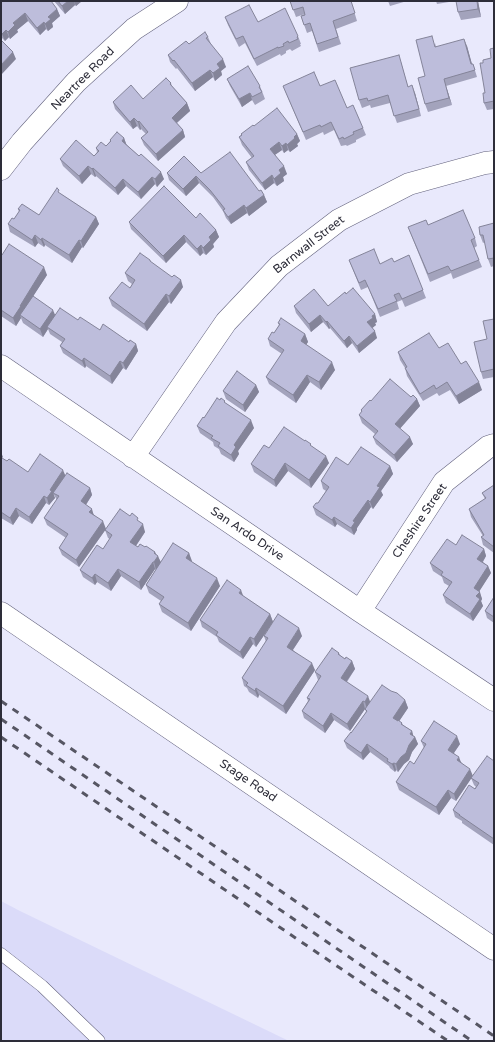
<!DOCTYPE html>
<style>
body{margin:0}
#map{position:relative;width:495px;height:1042px;overflow:hidden;background:#e9e9fc;font-family:"Varela Round",sans-serif}
canvas{display:block}
.frame{position:absolute;inset:0;border:2px solid #2d2d39;pointer-events:none}
</style>
<div id="map">
<canvas width="495" height="1042"></canvas>
<div class="frame"></div>
</div>
<script>
const context = document.querySelector('canvas').getContext('2d');
context.lineJoin = 'round';
function fillPath(path, color) {
  context.fillStyle = color;
  context.fill(path, 'evenodd');
}
function poly(rows) {
  const path = new Path2D();
  for (const r of rows) {
    path.moveTo(r[0], r[1]);
    for (let i = 2; i < r.length; i += 2) path.lineTo(r[i], r[i + 1]);
  }
  return path;
}
function stroke(path, color, width, dash) {
  context.strokeStyle = color;
  context.lineWidth = width;
  context.lineCap = dash ? 'butt' : 'round';
  context.setLineDash(dash || []);
  context.stroke(path);
}
function label(font, color, halo, rows, align = 'center') {
  context.font = font + ' "Varela Round",sans-serif';
  context.lineWidth = 3;
  context.setLineDash([]);
  context.textBaseline = 'middle';
  context.strokeStyle = halo;
  context.fillStyle = color;
  for (const [text, x, y, turn = 0] of rows) {
    context.save();
    context.translate(x, y);
    context.rotate((+turn || 0) * Math.PI / 180);
    context.textAlign = isNaN(turn) ? turn : align;
    if (halo) context.strokeText(text, 0, 0);
    context.fillText(text, 0, 0);
    context.restore();
  }
}
fillPath(poly([
 [1,901,20,911,289,1041,1,1041]
]), '#dbdbf9');
const service = poly([
 [1,954,42,986,99,1041]
]);
const minor = poly([
 [1,169,22,142,76,82,134,29,177,1],
 [1,366,360,611,494,700],
 [133,457,226,322,279,266,339,220,409,184,485,163,494,162],
 [360,611,444,482,488,447,494,445]
]);
const secondary = poly([
 [1,613,494,949]
]);
stroke(service, '#63627d', 13);
stroke(minor, '#63627d', 23);
stroke(secondary, '#63627d', 23);
stroke(service, '#fff', 12);
stroke(minor, '#fff', 22);
stroke(secondary, '#fff', 22);
stroke(poly([
 [1,701,494,1036],
 [1,719,472,1041],
 [1,737,297,939,448,1041]
]), '#565663', 3, [7, 7]);
fillPath(poly([
 [1,1,57,9,60,16,52,23,53,27,48,31,46,29,40,35,28,21,17,30,18,32,10,39,9,37,5,41,1,37],
 [54,1,82,1,76,6,75,5,65,14],
 [290,1,351,1,357,21,336,29,341,44,319,52,312,31,307,33,301,16,305,14,296,17],
 [388,1,407,1,390,6],
 [436,1,455,1,437,4],
 [478,1,481,17,461,20,458,12],
 [225,17,258,22,298,36,301,44,300,44,301,46,292,51,290,49,286,51,286,53,281,56,280,54,257,66,245,43,239,47,228,25],
 [208,37,211,44,226,67,221,71,222,75,215,81,213,77,195,91,177,68,176,69,170,62,168,55,189,44],
 [435,43,436,47,467,46,472,64,473,64,477,77,446,86,452,105,428,112,425,104,425,76],
 [494,48,494,109,487,110,484,103,485,93,483,63,491,58],
 [401,62,408,87,415,93,421,116,397,123,390,103,371,108,370,105,362,108,359,100],
 [227,79,260,86,265,99,255,105,252,100,242,107,230,86],
 [171,83,172,86,187,103,190,111,177,123,183,130,185,137,158,161,144,145,141,138,146,134,141,129,140,130,137,126,133,129,115,109,113,102,143,99],
 [283,86,320,86,347,108,363,128,366,135,356,140,356,142,347,146,346,145,341,146,334,130,324,135,323,132,306,140],
 [254,126,297,134,300,141,297,144,298,146,290,152,288,150,284,153,282,150,275,155,287,174,283,177,284,181,277,186,274,183,265,190,249,170,246,162,252,158,242,145,239,137,241,135,241,134],
 [124,138,126,144,164,179,157,187,155,184,141,199,126,186,118,195,96,176,95,177,91,174,82,184,63,166,60,159,94,156,97,152,96,148,106,146,110,141,110,140],
 [167,173,201,173,259,191,264,195,267,202,249,216,247,213,231,224,226,218,223,211,213,197,199,183,186,196,169,180],
 [61,194,96,217,99,224,83,248,82,247,72,263,45,245,44,247,38,243,35,247,10,232,8,224,14,219,19,212,18,209,39,215],
 [196,218,216,230,219,237,213,244,214,247,206,255,203,253,200,256,186,242,166,263,131,229,129,222],
 [494,223,494,266,491,267,488,259,485,242,483,243,480,235],
 [428,225,475,238,477,246,474,248,482,267,453,279,451,273,430,282,408,227],
 [1,252,2,255,47,275,33,296,55,315,78,320,100,330,129,342,136,344,138,351,126,370,123,368,112,384,86,366,85,368,63,353,60,346,62,342,50,334,48,329,43,337,23,323,21,318,16,326,1,316],
 [409,255,426,298,405,307,402,300,397,302,399,309,380,317,368,287,361,290,349,260,380,264,394,262],
 [150,260,151,262,183,287,171,304,169,302,147,331,112,306,109,298,130,288,132,284,128,281,125,273],
 [346,294,375,314,377,322,375,323,376,325,372,328,377,338,359,353,352,343,347,348,330,328,329,329,323,322,311,332,296,313,294,306,328,306],
 [494,319,494,377,483,379,481,372,487,339],
 [278,323,305,334,308,342,306,344,335,370,321,390,310,382,296,403,269,384,266,377,282,354,270,346,268,339,274,333,279,325],
 [439,348,461,364,482,390,459,404,450,390,439,396,437,393,423,401,407,376,405,368,400,360,398,352],
 [256,385,259,392,245,412,226,399,223,391],
 [411,397,417,399,420,406,400,428,413,444,397,462,376,444,373,437,375,434,362,423,359,415,362,412,361,410,371,401],
 [226,404,254,428,238,451,239,454,234,462,221,454,219,449,214,446,213,442,200,433,197,426,204,418],
 [312,446,329,463,311,488,288,471,276,487,254,472,251,464,269,448],
 [1,460,7,461,28,472,65,476,90,488,92,495,86,505,106,529,79,567,62,555,59,548,66,538,47,525,44,518,57,500,54,495,54,496,55,498,49,505,46,503,32,524,19,516,13,525,1,518],
 [348,465,390,466,393,474,381,491,383,495,373,509,371,507,357,528,357,530,354,535,337,524,335,527,316,515,313,507,318,503,326,491,323,489,321,481],
 [494,485,494,553,483,545,481,537,483,536,471,517,469,509,485,499,482,493],
 [140,522,145,532,136,546,138,547,145,547,155,552,161,562,189,553,191,561,220,586,191,631,162,612,159,604,161,601,149,593,146,585,156,570,155,569,141,590,121,576,111,591,97,582,95,585,83,577,80,570,103,549,110,539,108,538,105,530],
 [456,545,484,549,486,556,483,562,488,566,491,573,479,591,482,599,481,601,483,606,473,621,446,603,443,595,449,586,444,583,442,577,433,571,430,563],
 [243,596,270,614,273,622,256,647,253,644,243,659,219,642,217,637,202,627,200,620],
 [494,597,494,623,487,618,485,611],
 [264,636,302,636,293,650,315,670,286,714,259,695,258,698,249,692,247,688,244,686,242,678,266,642],
 [339,653,340,655,345,659,352,661,355,669,347,682,370,702,405,700,408,708,399,721,402,723,403,725,412,731,413,736,415,737,418,744,412,752,409,760,404,764,398,772,396,770,395,772,390,768,389,766,370,752,363,760,347,748,344,741,351,733,366,712,365,709,350,731,334,720,325,733,304,718,302,711,308,701,307,698,319,680,318,680,315,672],
 [421,741,460,744,454,753,472,776,494,761,494,845,462,823,462,821,455,817,453,810,476,787,474,785,471,778,456,801,451,798,439,815,399,790,396,782,414,764,424,748]
]), '#a3a3bc');
fillPath(poly([
 [68,1,74,1,75,5,65,14,62,6],
 [74,1,82,1,76,6],
 [477,1,478,1,481,17,478,9],
 [57,9,60,16,52,23,53,27,48,31,45,24,48,17],
 [25,13,28,21,17,30,18,32,10,39,8,32,13,23],
 [44,22,46,29,40,35,37,28],
 [6,30,9,37,5,41,2,34],
 [464,39,467,46,474,72,471,64],
 [13,52,16,59,1,75,1,65],
 [223,59,226,67,221,71,222,75,215,81,213,73,217,64],
 [210,70,213,77,195,91,192,83],
 [444,79,446,86,452,105,449,98],
 [412,85,415,93,421,116,419,109],
 [250,93,252,100,242,107,239,99],
 [187,103,190,111,174,125,172,118],
 [134,118,137,126,133,129,130,122],
 [139,121,141,129,140,130,138,122],
 [183,130,185,137,158,161,156,154],
 [297,134,300,141,297,144,298,146,290,152,287,145,294,137],
 [124,138,127,146,122,141],
 [279,142,282,150,273,156,270,149],
 [286,143,288,150,284,153,282,146],
 [88,166,91,174,82,184,79,176],
 [284,166,287,174,283,177,284,181,277,186,274,179,279,170],
 [93,168,96,176,95,177,92,169],
 [161,172,164,179,157,187,155,179],
 [272,175,274,183,265,190,262,183],
 [196,176,199,183,186,196,183,189],
 [152,177,155,184,141,199,138,192],
 [123,179,126,186,118,195,115,188],
 [264,195,267,202,249,216,246,208],
 [244,205,247,213,231,224,228,217],
 [96,217,99,224,83,248,81,241],
 [216,230,219,237,213,244,214,247,206,255,203,248,209,237],
 [35,235,38,243,35,247,32,240],
 [184,235,186,242,166,263,163,256],
 [42,238,45,245,44,247,41,240],
 [79,240,82,247,72,263,69,255],
 [201,245,203,253,200,256,197,249],
 [44,267,47,275,23,312,20,315,21,318,16,326,13,318,20,306],
 [181,280,183,287,171,304,169,296],
 [166,294,169,302,147,331,144,324],
 [53,310,56,317,47,327,48,329,43,337,40,329],
 [375,314,377,322,375,323,376,325,370,330,367,322,372,316],
 [320,315,323,322,311,332,309,324],
 [327,321,330,328,329,329,326,322],
 [375,331,377,338,359,353,357,346],
 [305,334,308,342,304,348,301,341],
 [349,336,352,343,347,348,344,341],
 [136,344,138,351,126,370,123,363],
 [84,358,86,366,85,368,82,361],
 [120,361,123,368,112,384,110,376],
 [332,362,335,370,321,390,319,382],
 [307,375,310,382,296,403,293,395],
 [479,382,482,390,459,404,456,396],
 [256,385,259,392,245,412,243,405],
 [417,399,420,406,398,431,395,424],
 [251,420,254,428,238,451,239,454,234,462,231,455,234,445],
 [410,437,413,444,397,462,394,455],
 [1,452,3,457,1,459],
 [326,456,329,463,311,488,309,480],
 [285,463,288,471,276,487,274,480],
 [390,466,393,474,381,491,383,495,373,509,370,502,377,486],
 [63,470,66,477,53,493,55,498,49,505,47,498,50,490],
 [90,488,92,495,83,509,81,501],
 [44,496,46,503,32,524,29,517],
 [368,500,371,507,357,528,357,530,354,535,351,528,353,521],
 [16,508,19,516,13,525,10,518],
 [92,509,94,516,89,512],
 [334,517,337,524,335,527,332,520],
 [103,521,106,529,79,567,76,560],
 [143,524,145,532,133,550,130,542],
 [484,549,486,556,480,566,477,559],
 [155,552,157,557,158,556,161,563,156,570,154,562,154,553],
 [189,553,192,561,189,565,186,558],
 [153,562,155,569,141,590,139,582],
 [488,566,491,573,477,595,474,588],
 [118,569,121,576,111,591,108,583],
 [95,574,97,582,95,585,92,578],
 [217,578,220,586,191,631,188,623],
 [241,590,244,598,239,593],
 [480,592,482,599,481,601,483,606,473,621,470,614,476,596],
 [270,614,273,622,256,647,254,639],
 [299,628,302,636,290,654,287,647],
 [250,637,253,644,243,659,240,652],
 [352,661,355,669,344,685,341,678],
 [312,663,315,670,286,714,283,706],
 [256,688,259,695,258,698,255,691],
 [368,696,371,704,367,710,365,702],
 [405,700,408,708,396,726,393,718],
 [363,701,365,709,350,731,347,724],
 [331,713,334,720,325,733,323,726],
 [412,731,414,738,415,737,418,744,412,752,409,760,404,764,398,772,396,764],
 [457,736,460,744,451,757,448,750],
 [367,744,370,752,363,760,361,753],
 [459,757,462,765,457,760],
 [394,763,396,770,395,772,392,764],
 [470,769,473,776,456,801,454,794],
 [448,790,451,798,439,815,436,807]
]), '#848499');
const building = poly([
 [1,1,51,1,57,9,48,17,51,19,45,24,44,22,37,28,25,13,13,23,15,25,8,32,6,30,2,34,1,33,1,1],
 [58,1,68,1,62,6,58,1],
 [290,1,351,1,355,13,333,21,338,37,317,44,310,23,304,25,301,16,305,15,303,7,293,10,290,1],
 [456,1,477,1,478,9,458,12,456,1],
 [249,5,258,22,285,8,298,36,297,37,298,39,289,43,288,41,283,44,284,46,278,48,278,47,254,59,243,36,236,39,225,17,249,5],
 [205,32,208,37,206,38,223,59,217,64,220,68,213,73,210,70,192,83,174,60,173,61,168,55,186,41,189,44,205,32],
 [432,36,435,47,464,39,471,64,473,64,475,70,444,79,449,98,425,104,418,78,425,76,416,40,432,36],
 [1,40,13,52,1,65,1,40],
 [494,48,494,101,484,103,483,93,485,93,480,63,483,63,483,60,491,58,490,49,494,48],
 [399,55,408,87,412,85,419,109,394,116,388,95,368,101,367,98,359,100,350,68,399,55],
 [248,66,260,86,259,87,262,92,252,97,250,93,239,99,227,79,248,66],
 [314,72,320,86,335,80,347,108,353,105,363,128,353,132,354,134,344,139,343,137,339,139,331,122,321,127,320,125,303,132,283,86,314,72],
 [166,78,171,83,170,84,187,103,172,118,183,130,156,154,141,138,148,132,139,121,138,122,134,118,130,122,113,102,131,85,143,99,166,78],
 [277,108,297,134,294,137,295,138,287,145,286,143,282,146,279,142,270,149,284,166,279,170,281,173,274,179,272,175,262,183,246,162,254,156,239,137,242,135,241,134,253,125,254,126,277,108],
 [117,132,124,138,122,141,139,156,141,154,161,172,155,179,152,177,138,192,123,179,115,188,93,168,92,169,88,166,79,176,60,159,76,140,94,156,99,151,96,148,101,142,106,146,111,141,110,140,117,132],
 [230,152,259,191,261,190,264,195,246,208,244,205,228,217,223,210,225,209,210,190,196,176,183,189,167,173,184,156,201,173,230,152],
 [164,186,196,218,200,213,216,230,209,237,211,240,203,248,201,245,197,249,184,235,163,256,129,222,164,186],
 [57,188,59,190,58,192,96,217,81,241,79,240,69,255,42,238,41,240,35,235,32,240,8,224,12,218,14,219,20,210,18,209,22,204,39,215,57,188],
 [463,210,475,238,471,240,479,260,451,271,448,266,428,274,408,227,426,220,428,225,463,210],
 [494,223,494,258,488,259,483,235,480,235,479,227,494,223],
 [9,244,44,267,20,306,21,306,13,318,1,310,1,255,2,255,9,244],
 [374,249,380,264,392,258,394,262,409,255,423,290,402,299,399,293,394,295,397,301,378,309,365,280,359,283,349,260,374,249],
 [140,253,150,260,150,261,172,277,174,275,181,280,169,296,166,294,144,324,109,298,122,282,130,288,135,280,125,273,140,253],
 [353,288,375,314,372,316,373,318,367,322,375,331,357,346,349,336,344,341,327,321,326,322,320,315,309,324,294,306,314,289,328,306,345,292,346,294,353,288],
 [33,296,53,310,40,329,20,315,33,296],
 [60,308,78,320,80,317,100,330,103,324,129,342,130,340,136,344,123,363,120,361,110,376,84,358,82,361,60,346,65,339,47,327,60,308],
 [281,318,305,334,301,341,332,362,319,382,307,375,293,395,266,377,284,350,268,339,272,332,274,333,280,324,278,323,281,318],
 [494,319,494,369,481,372,474,342,487,339,483,321,494,319],
 [429,333,439,348,448,343,461,364,466,361,479,382,456,396,447,382,436,389,434,385,420,394,405,368,407,367,398,352,429,333],
 [237,371,256,385,243,405,223,391,237,371],
 [390,379,411,397,413,395,417,399,395,424,410,437,394,455,373,437,378,431,359,415,362,411,361,410,370,400,371,401,390,379],
 [217,398,220,400,221,398,225,401,224,402,251,420,234,445,236,447,231,455,218,446,220,443,211,438,213,436,197,426,203,417,204,418,217,398],
 [284,427,305,441,305,440,311,444,310,445,326,456,309,480,285,463,274,480,251,464,264,445,269,448,284,427],
 [361,447,390,466,377,486,380,487,370,502,368,500,353,521,355,522,351,528,334,517,332,520,313,507,316,503,318,503,329,487,321,481,336,457,348,465,361,447],
 [40,454,63,470,50,490,52,491,47,498,44,496,29,517,16,508,10,518,1,512,1,460,2,458,7,461,9,459,28,472,40,454],
 [67,473,90,488,81,501,92,509,89,512,103,521,76,560,59,548,68,534,44,518,59,496,53,493,67,473],
 [494,485,494,547,481,537,484,535,469,509,486,498,482,493,494,485],
 [120,509,130,516,132,513,138,518,137,520,143,524,130,542,138,547,140,544,145,547,146,546,155,552,154,553,158,556,154,562,153,562,139,582,118,569,108,583,95,574,92,578,80,570,97,545,103,549,112,535,105,530,120,509],
 [462,535,484,549,477,559,488,566,474,588,480,592,476,596,480,599,470,614,443,595,452,582,441,575,443,572,430,563,447,539,456,545,462,535],
 [173,543,189,553,186,558,217,578,188,623,159,604,164,597,146,585,173,543],
 [227,580,241,590,239,593,270,614,254,639,250,637,240,652,216,635,218,632,200,620,227,580],
 [494,597,494,617,485,611,494,597],
 [278,614,299,628,287,647,312,663,283,706,256,688,255,691,246,685,248,683,242,678,268,638,264,636,278,614],
 [332,648,339,653,338,654,345,659,346,657,352,661,341,678,368,696,365,702,363,701,347,724,331,713,323,726,302,711,310,699,307,698,321,676,315,672,332,648],
 [382,685,391,691,397,693,405,700,393,718,398,721,398,720,402,723,401,724,412,731,410,734,415,737,409,745,406,753,401,757,396,764,394,763,392,764,387,761,388,759,367,744,361,753,344,741,351,732,351,733,367,711,365,709,382,685],
 [434,721,457,736,448,750,459,757,457,760,470,769,454,794,448,790,436,807,396,782,410,761,414,764,426,744,421,741,434,721],
 [487,756,494,761,494,839,459,815,460,815,453,810,469,785,475,789,479,783,471,778,487,756]
]);
fillPath(building, '#bdbddb');
stroke(building, '#848499', 1);
label('12px', '#2d2d39', '#fff', [
 ["Neartree Road",83,79,-45],
 ["Barnwall Street",309,245,-38],
 ["Cheshire Street",420,521,-56],
 ["San Ardo Drive",247,534,34],
 ["Stage Road",248,781,34]
]);
</script>
